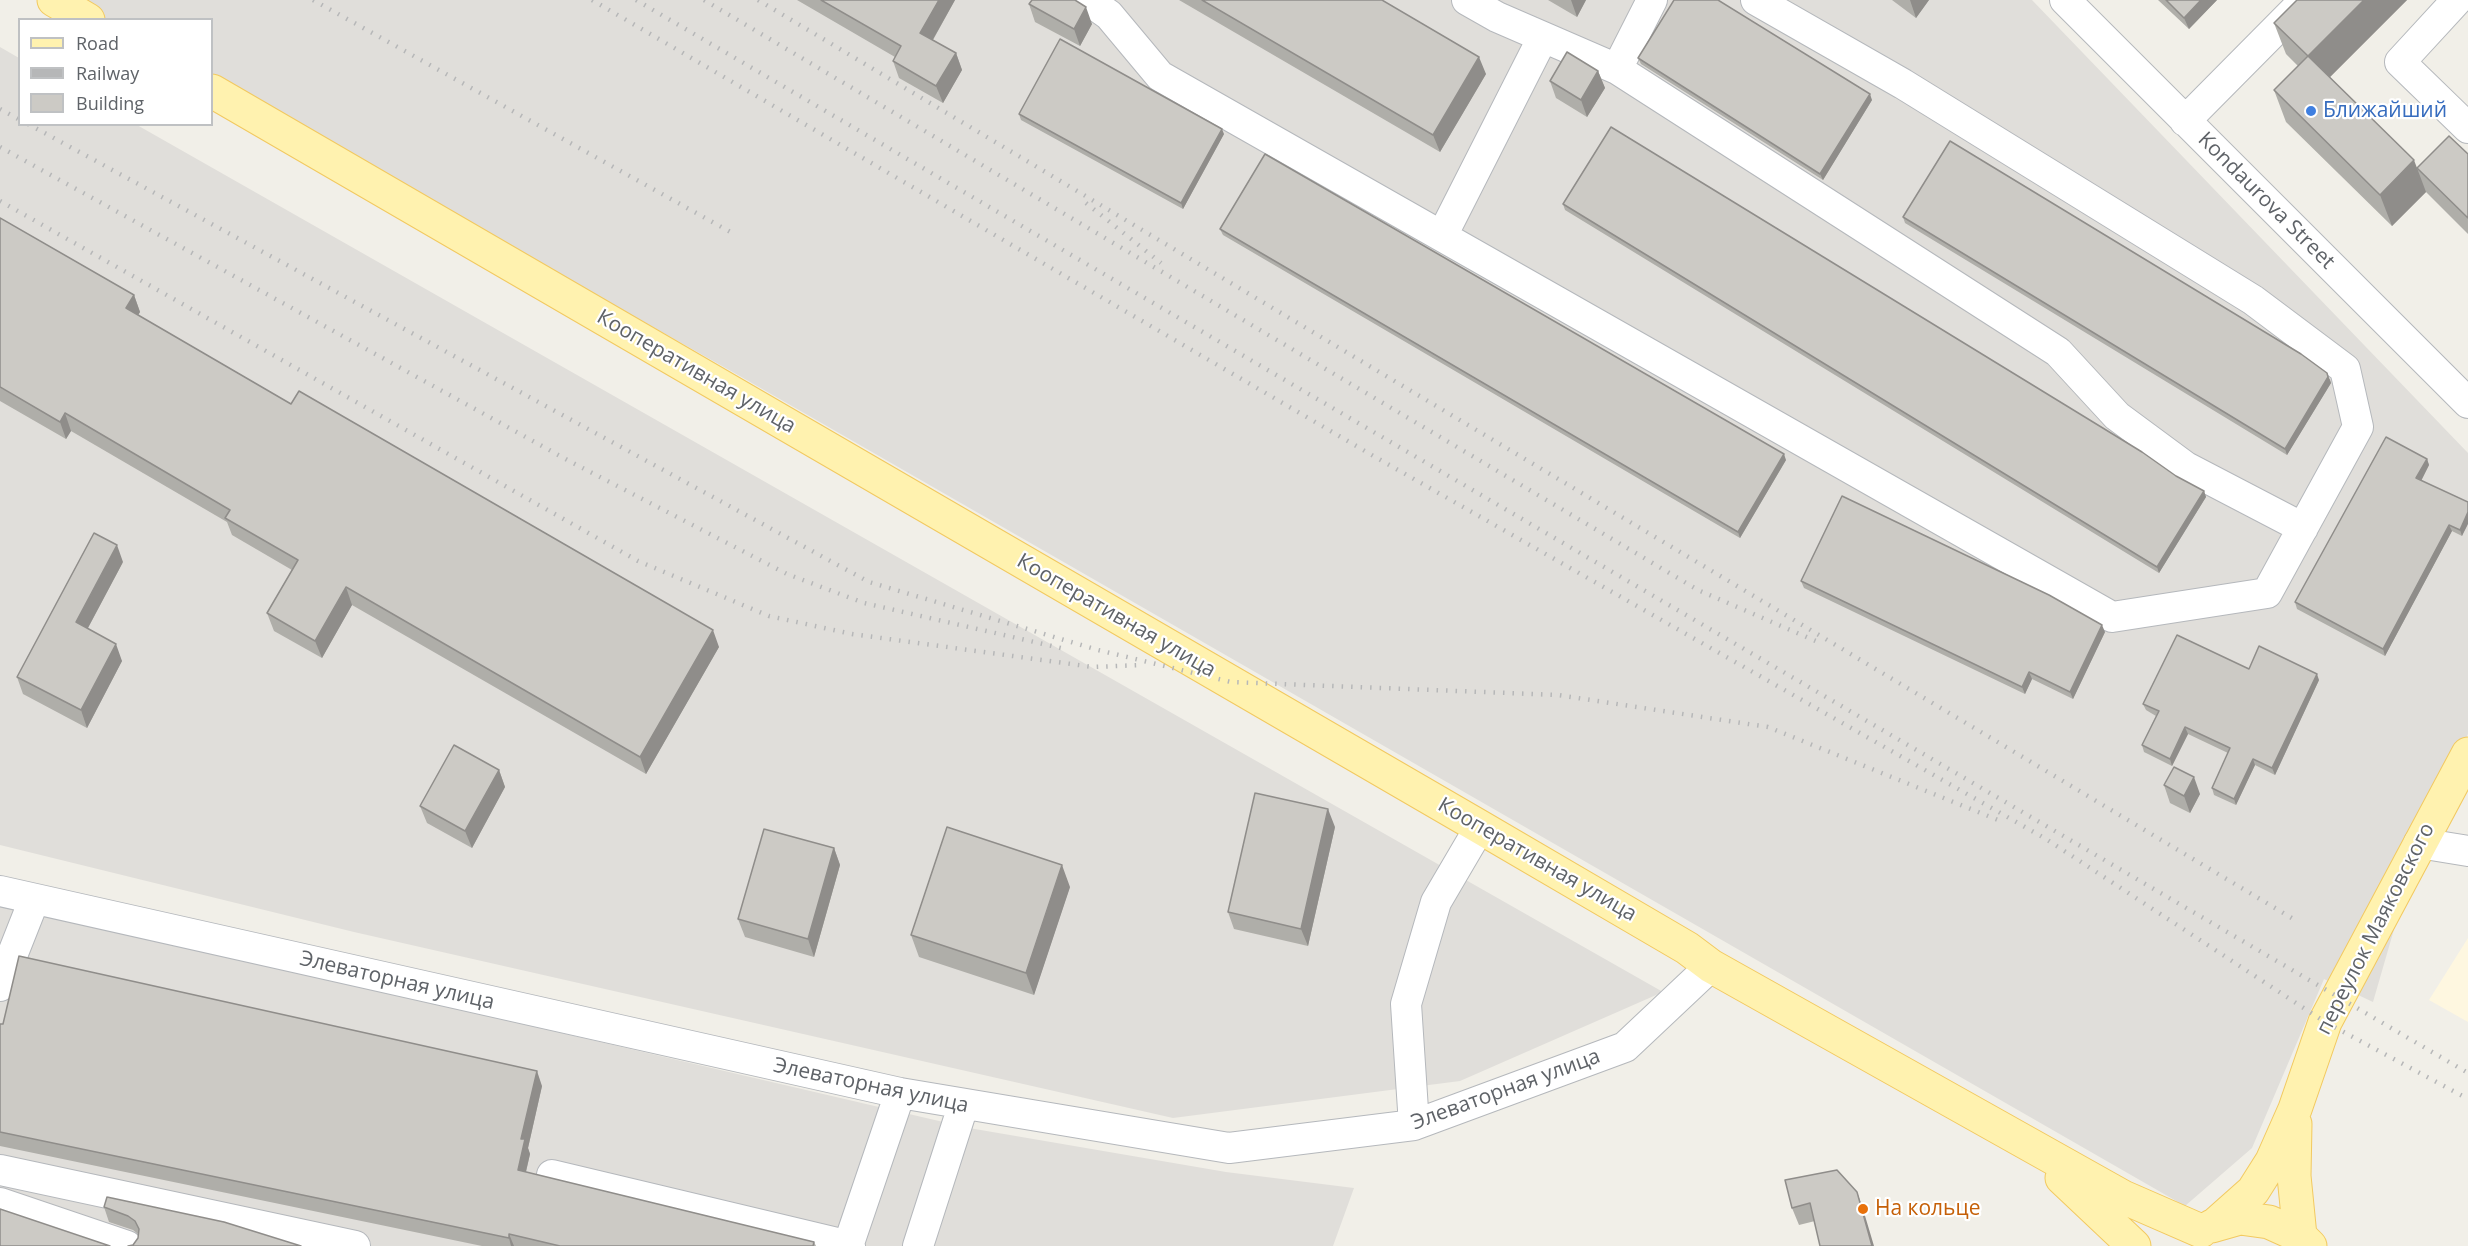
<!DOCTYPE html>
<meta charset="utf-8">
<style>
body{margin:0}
#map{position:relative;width:2468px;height:1246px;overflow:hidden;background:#f1efe8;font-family:"Open Sans",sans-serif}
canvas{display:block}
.legend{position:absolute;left:18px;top:18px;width:195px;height:108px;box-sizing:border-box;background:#fff;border:2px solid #bfc1c3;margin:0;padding:8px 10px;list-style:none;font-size:18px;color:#5f6368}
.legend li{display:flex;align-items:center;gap:12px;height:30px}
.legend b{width:30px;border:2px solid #bfc1c3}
</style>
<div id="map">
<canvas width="2468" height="1246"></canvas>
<ul class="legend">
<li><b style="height:8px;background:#fff2af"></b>Road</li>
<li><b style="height:8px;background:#b6b7b8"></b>Railway</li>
<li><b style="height:16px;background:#cccac5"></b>Building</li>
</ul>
</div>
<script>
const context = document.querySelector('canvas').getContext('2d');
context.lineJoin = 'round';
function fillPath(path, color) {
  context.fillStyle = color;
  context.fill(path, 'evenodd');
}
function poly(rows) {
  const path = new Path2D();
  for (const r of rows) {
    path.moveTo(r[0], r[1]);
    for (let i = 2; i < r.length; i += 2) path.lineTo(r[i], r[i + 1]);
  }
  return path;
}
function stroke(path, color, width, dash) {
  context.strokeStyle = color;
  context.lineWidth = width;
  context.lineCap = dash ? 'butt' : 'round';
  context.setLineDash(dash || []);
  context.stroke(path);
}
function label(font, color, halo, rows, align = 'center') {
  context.font = font + ' "Open Sans",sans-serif';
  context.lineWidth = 4.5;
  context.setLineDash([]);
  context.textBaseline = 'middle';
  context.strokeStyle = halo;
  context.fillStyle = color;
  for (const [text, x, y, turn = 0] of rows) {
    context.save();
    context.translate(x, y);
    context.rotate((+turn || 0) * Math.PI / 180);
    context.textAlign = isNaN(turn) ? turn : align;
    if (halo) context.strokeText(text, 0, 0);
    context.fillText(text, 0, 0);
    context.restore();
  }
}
fillPath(poly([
 [2468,938,2468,1022,2429,1000]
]), '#fef7e0');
fillPath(poly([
 [70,0,2032,0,2468,453,2468,734,2419,843,2373,1002,2324,979,2252,1148,2185,1206,731,371,212,79,212,20,105,19],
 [0,47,19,58,20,124,137,125,1663,992,1460,1081,1173,1118,354,932,0,845],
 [0,902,969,1128,1226,1172,1354,1188,1333,1246,0,1246]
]), '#e0deda');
const minor = poly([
 [1088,0,1109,15,1160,76,2112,617,2267,593,2358,427,2345,369,2253,300,1903,84,1756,0],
 [1467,0,1497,17,1617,69],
 [1652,0,1617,69,2058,352,2117,416,2186,467,2303,528],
 [2065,0,2468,403],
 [2457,0,2400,62,2468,128],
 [2185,121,2305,0],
 [1442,236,1543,37],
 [2419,843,2468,851],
 [0,891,900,1093,1229,1148,1414,1125,1625,1047,1711,966],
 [0,986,34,900],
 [1414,1125,1406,1004,1436,902,1480,827],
 [0,1170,355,1246],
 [552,1175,850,1246],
 [0,1203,127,1246],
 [848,1246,900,1093],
 [918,1246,963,1106]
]);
const major = poly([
 [54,0,88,20],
 [212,91,1480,827,1687,948,1711,966,2123,1197,2201,1231],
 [2295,1124,2294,1176,2300,1236],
 [2062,1178,2134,1246],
 [2217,1223,2253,1191,2272,1161,2295,1109,2325,1022,2468,754],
 [2212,1226,2240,1218,2269,1222,2300,1236,2310,1246]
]);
stroke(minor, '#b5b8bc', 32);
stroke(major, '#f2c960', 35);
stroke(minor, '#fff', 30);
stroke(major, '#fff2af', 33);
stroke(poly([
 [313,0,734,234],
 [592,0,1370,454,2046,839,2325,1022,2468,1099],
 [636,0,2468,1073],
 [704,0,1698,590,1818,642],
 [758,0,2295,920],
 [0,109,20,120],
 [28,124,869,582,1098,650,1231,682,1558,695,1768,727,1998,820],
 [0,147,571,462,787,574,864,603,1065,649],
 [0,201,638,561,769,616,852,634,1093,667,1141,665],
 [1086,203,1161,263]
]), '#b6b7b8', 4.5, [1.5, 8]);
fillPath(poly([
 [797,0,955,0,933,40,956,53,962,70,943,103,899,78,893,61,895,57],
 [1179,0,1382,0,1486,74,1440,152],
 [1548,0,1586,0,1577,17],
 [1892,0,1929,0,1916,18],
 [2158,0,2217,0,2189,29],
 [2297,0,2407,0,2330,77,2417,168,2468,154,2468,234,2426,192,2392,226,2286,122,2274,90,2298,66,2286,54,2274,23],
 [1029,4,1092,24,1080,46,1035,22],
 [1638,58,1872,100,1823,180,1641,64],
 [1598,71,1605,88,1587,117,1556,98,1550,81],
 [1019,114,1224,134,1183,209,1021,120],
 [1563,204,2204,491,2206,497,2159,573,1565,210],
 [1903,217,2330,379,2331,383,2287,455,1905,223],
 [0,218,134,295,140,312,138,315,291,404,719,647,646,774,352,605,322,658,274,631,267,613,292,570,232,535,227,522,71,431,66,439,0,401],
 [1220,229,1786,460,1740,538,1223,235],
 [2427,459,2429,465,2421,481,2468,502,2462,536,2452,531,2385,656,2297,609,2295,602],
 [123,562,88,628,122,661,87,728,23,694,17,677],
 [1801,581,2105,632,2073,699,2032,679,2025,694,1804,588],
 [2249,669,2319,680,2275,775,2255,765,2236,805,2214,795,2212,788,2228,753,2188,734,2172,766,2144,752,2142,745,2156,716,2146,710,2143,704],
 [499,770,505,787,472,848,427,823,420,806],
 [2164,785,2200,794,2190,813,2170,803],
 [1335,827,1308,946,1234,929,1228,912],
 [834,848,840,865,814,957,745,937,738,919],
 [1070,887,1034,995,919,957,911,935],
 [0,1024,542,1086,528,1148,530,1154,526,1172,814,1242,816,1246,482,1246,0,1146],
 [1785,1180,1863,1209,1799,1225,1792,1208],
 [104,1207,224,1222,133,1245,138,1238,138,1234,133,1230,109,1222]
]), '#afaea9');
fillPath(poly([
 [939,0,955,0,927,50,920,33],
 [1571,0,1586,0,1577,17],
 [1910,0,1929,0,1916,18],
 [2201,0,2217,0,2189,29,2184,18],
 [2364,0,2407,0,2320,87,2308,56],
 [1086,7,1092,24,1080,46,1074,29],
 [956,53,962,70,943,103,936,86],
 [1479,57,1486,74,1440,152,1433,135],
 [1598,71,1605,88,1587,117,1581,100],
 [1870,94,1872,100,1823,180,1820,174],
 [1222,129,1224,134,1183,209,1181,203],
 [2414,160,2426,192,2392,226,2380,195],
 [134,295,140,312,132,325,126,308],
 [2327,373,2331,383,2287,455,2285,449],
 [65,413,71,431,66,439,60,422],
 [1784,454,1786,460,1740,538,1738,532],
 [2427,459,2429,465,2419,485,2416,478],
 [2204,491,2206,497,2159,573,2157,567],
 [2468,512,2468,524,2462,536,2460,530],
 [2449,525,2452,531,2385,656,2383,649],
 [117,545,123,562,82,639,76,622],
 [346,587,352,605,322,658,315,641],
 [2102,625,2105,632,2073,699,2070,692],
 [713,630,719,647,646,774,640,757],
 [116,644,122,661,87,728,81,710],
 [2029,672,2032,679,2025,694,2022,687],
 [2317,674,2319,680,2275,775,2272,768],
 [2185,727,2188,734,2172,766,2170,759],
 [2253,759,2255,765,2236,805,2234,799],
 [499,770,505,787,472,848,465,831],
 [2194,777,2200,794,2190,813,2184,796],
 [1328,809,1335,827,1308,946,1301,929],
 [834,848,840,865,814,957,808,939],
 [1062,865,1070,887,1034,995,1026,973],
 [537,1071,542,1086,528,1148,530,1154,523,1184,518,1170,521,1139],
 [1857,1192,1863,1209,1874,1246,1872,1246],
 [509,1234,514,1246,511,1246,509,1238]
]), '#8f8d8a');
const building = poly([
 [821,0,939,0,920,33,956,53,936,86,893,61,901,46,821,0],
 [1032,0,1075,0,1086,7,1074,29,1029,4,1032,0],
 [1202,0,1382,0,1479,57,1433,135,1202,0],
 [1674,0,1718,0,1870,94,1820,174,1638,58,1674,0],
 [2166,0,2201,0,2184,18,2166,0],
 [2297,0,2364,0,2308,56,2274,23,2297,0],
 [1060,39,1222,129,1181,203,1019,114,1060,39],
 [1567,52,1598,71,1581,100,1550,81,1567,52],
 [2308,56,2414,160,2380,195,2274,90,2308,56],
 [1611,127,2142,452,2176,476,2204,491,2157,567,1563,204,1611,127],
 [2449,136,2468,154,2468,218,2417,168,2449,136],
 [1950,141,2301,354,2327,373,2328,377,2285,449,1903,217,1950,141],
 [1265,154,1784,454,1738,532,1220,229,1265,154],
 [0,218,134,295,126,308,291,404,299,391,713,630,640,757,346,587,315,641,267,613,298,560,225,518,230,510,65,413,60,422,0,387,0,218],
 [2386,437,2427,459,2416,478,2468,502,2468,512,2460,530,2449,525,2383,649,2295,602,2386,437],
 [1842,496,2049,595,2102,625,2070,692,2029,672,2022,687,1801,581,1842,496],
 [94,533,117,545,76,622,116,644,81,710,17,677,94,533],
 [2177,635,2249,669,2259,646,2317,674,2272,768,2253,759,2234,799,2212,788,2230,748,2185,727,2170,759,2142,745,2159,711,2143,704,2177,635],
 [454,745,499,770,465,831,420,806,454,745],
 [2174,767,2194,777,2184,796,2164,785,2174,767],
 [1255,793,1328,809,1301,929,1228,912,1255,793],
 [947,827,1062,865,1026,973,911,935,947,827],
 [764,829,834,848,808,939,738,919,764,829],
 [19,956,537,1071,521,1139,525,1139,518,1170,814,1242,813,1246,560,1246,509,1234,509,1238,0,1132,0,1024,3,1024,19,956],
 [1837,1170,1857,1192,1872,1246,1820,1246,1810,1203,1792,1208,1785,1180,1837,1170],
 [107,1197,224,1222,301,1246,128,1246,133,1245,138,1238,139,1229,135,1221,128,1216,104,1207,107,1197],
 [0,1209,110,1246,0,1246,0,1209]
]);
fillPath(building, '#cccac5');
stroke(building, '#8f8d8a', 1.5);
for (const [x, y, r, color] of [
 [2311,111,6,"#3f7fe0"],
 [1863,1209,6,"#e8710a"]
]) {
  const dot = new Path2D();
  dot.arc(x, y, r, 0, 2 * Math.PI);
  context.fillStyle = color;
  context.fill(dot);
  stroke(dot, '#fff', 2);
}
label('21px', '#366cbe', '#fff', [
 ["Ближайший",2323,111]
], 'left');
label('21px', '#5f6368', '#fff', [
 ["Kondaurova Street",2266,201,45],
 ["Кооперативная улица",696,372,30],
 ["Кооперативная улица",1116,616,30],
 ["Кооперативная улица",1537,860,30],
 ["переулок Маяковского",2376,929,-63],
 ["Элеваторная улица",397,981,13],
 ["Элеваторная улица",871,1086,12],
 ["Элеваторная улица",1506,1090,-20]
]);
label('21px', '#c56008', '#fff', [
 ["На кольце",1875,1209]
], 'left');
</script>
